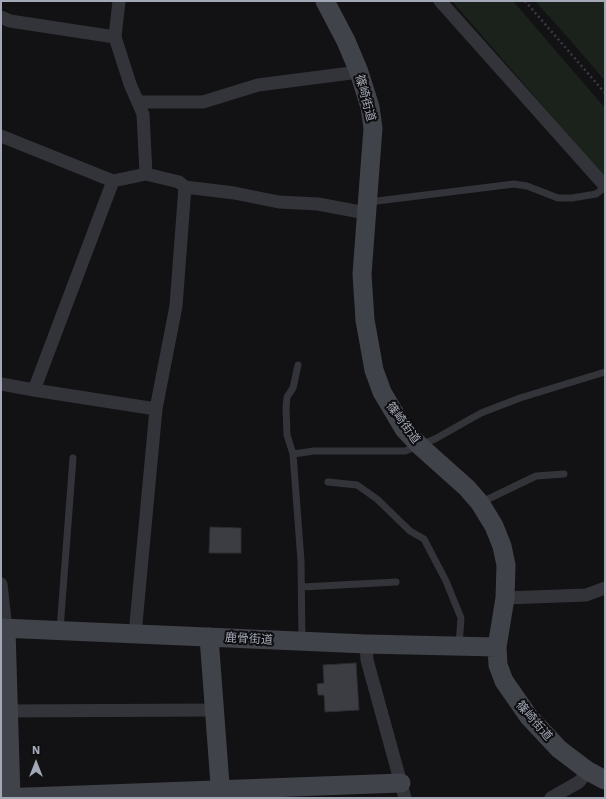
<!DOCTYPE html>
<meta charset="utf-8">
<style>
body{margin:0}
#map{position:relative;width:606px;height:799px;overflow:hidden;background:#121214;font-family:"Work Sans",sans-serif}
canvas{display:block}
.frame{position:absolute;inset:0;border:2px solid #a3a8b6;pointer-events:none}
.north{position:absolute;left:16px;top:743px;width:40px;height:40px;-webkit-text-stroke:3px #0d0d0f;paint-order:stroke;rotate:0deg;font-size:11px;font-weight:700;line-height:16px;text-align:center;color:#a3a8b6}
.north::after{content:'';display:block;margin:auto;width:14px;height:18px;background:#a3a8b6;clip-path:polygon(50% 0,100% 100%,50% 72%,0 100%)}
</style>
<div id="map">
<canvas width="606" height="799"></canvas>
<div class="frame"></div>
<div class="north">N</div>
</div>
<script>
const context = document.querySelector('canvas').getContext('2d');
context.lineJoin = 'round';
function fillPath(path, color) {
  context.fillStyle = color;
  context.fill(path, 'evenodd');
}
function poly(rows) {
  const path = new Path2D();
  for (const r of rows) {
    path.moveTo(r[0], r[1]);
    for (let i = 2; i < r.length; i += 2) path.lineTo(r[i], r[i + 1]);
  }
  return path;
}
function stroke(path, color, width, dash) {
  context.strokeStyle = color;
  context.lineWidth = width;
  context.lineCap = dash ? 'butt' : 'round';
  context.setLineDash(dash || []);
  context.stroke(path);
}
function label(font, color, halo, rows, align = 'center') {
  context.font = font + ' "Work Sans","Noto Sans JP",sans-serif';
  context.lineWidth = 4;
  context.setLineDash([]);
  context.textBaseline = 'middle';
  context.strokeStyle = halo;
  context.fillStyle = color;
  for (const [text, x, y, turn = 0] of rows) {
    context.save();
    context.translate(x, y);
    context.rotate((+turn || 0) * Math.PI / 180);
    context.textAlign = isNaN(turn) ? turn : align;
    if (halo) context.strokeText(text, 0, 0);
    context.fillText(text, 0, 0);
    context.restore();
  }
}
fillPath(poly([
 [452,1,513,1,605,108,605,178],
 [535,1,605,1,605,81,571,41]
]), '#1a221b');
const building = poly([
 [210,527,241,528,241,553,209,553,210,527],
 [356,663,359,710,325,712,324,695,318,695,317,684,324,683,323,665,356,663]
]);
fillPath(building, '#3c3d42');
stroke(building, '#2c2c30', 1);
stroke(poly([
 [525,1,605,93]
]), '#393b41', 2.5, [2, 3]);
stroke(poly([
 [369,202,514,184,527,186,558,198,572,198,596,194,605,187],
 [298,365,293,388,287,397,286,408,287,435,293,454,301,561,302,641],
 [293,454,314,451,405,451,435,439,481,413,520,398,605,372],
 [328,482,357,485,377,499,410,531,424,539,446,581,461,618,459,645],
 [480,503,536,476,564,474],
 [302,587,396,582],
 [60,629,73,458]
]), '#333439', 7);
stroke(poly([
 [119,1,115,37,130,84,143,114,146,174],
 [440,1,605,186],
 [1,17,10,21,115,37],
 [138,102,203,102,258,85,359,72],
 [1,136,113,181],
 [1,384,34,390,113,181,146,174,179,182,185,187,234,193,279,202,318,204,366,213],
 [34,390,156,409],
 [1,584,6,629],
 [505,598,586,595,605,588],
 [135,634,156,409,176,306,185,187],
 [366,644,367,660,405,798],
 [1,711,215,710],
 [551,798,579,782,588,771]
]), '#333439', 13);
stroke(poly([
 [325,1,346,41,359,72,370,107,373,128,362,274,365,320,374,370,382,392,404,429,420,446,467,488,480,503,494,526,502,546,506,565,505,598,497,647,498,665,504,681,529,717,559,749,588,771,605,780],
 [1,628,366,644,497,647],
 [6,629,11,798],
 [209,637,221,798],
 [1,798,401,783]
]), '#41434a', 19);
label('12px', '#a3a8b6', '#0d0d0f', [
 ["篠崎街道",365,98,75],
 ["篠崎街道",403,423,54],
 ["鹿骨街道",249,639,3],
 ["篠崎街道",534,721,49]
]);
</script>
